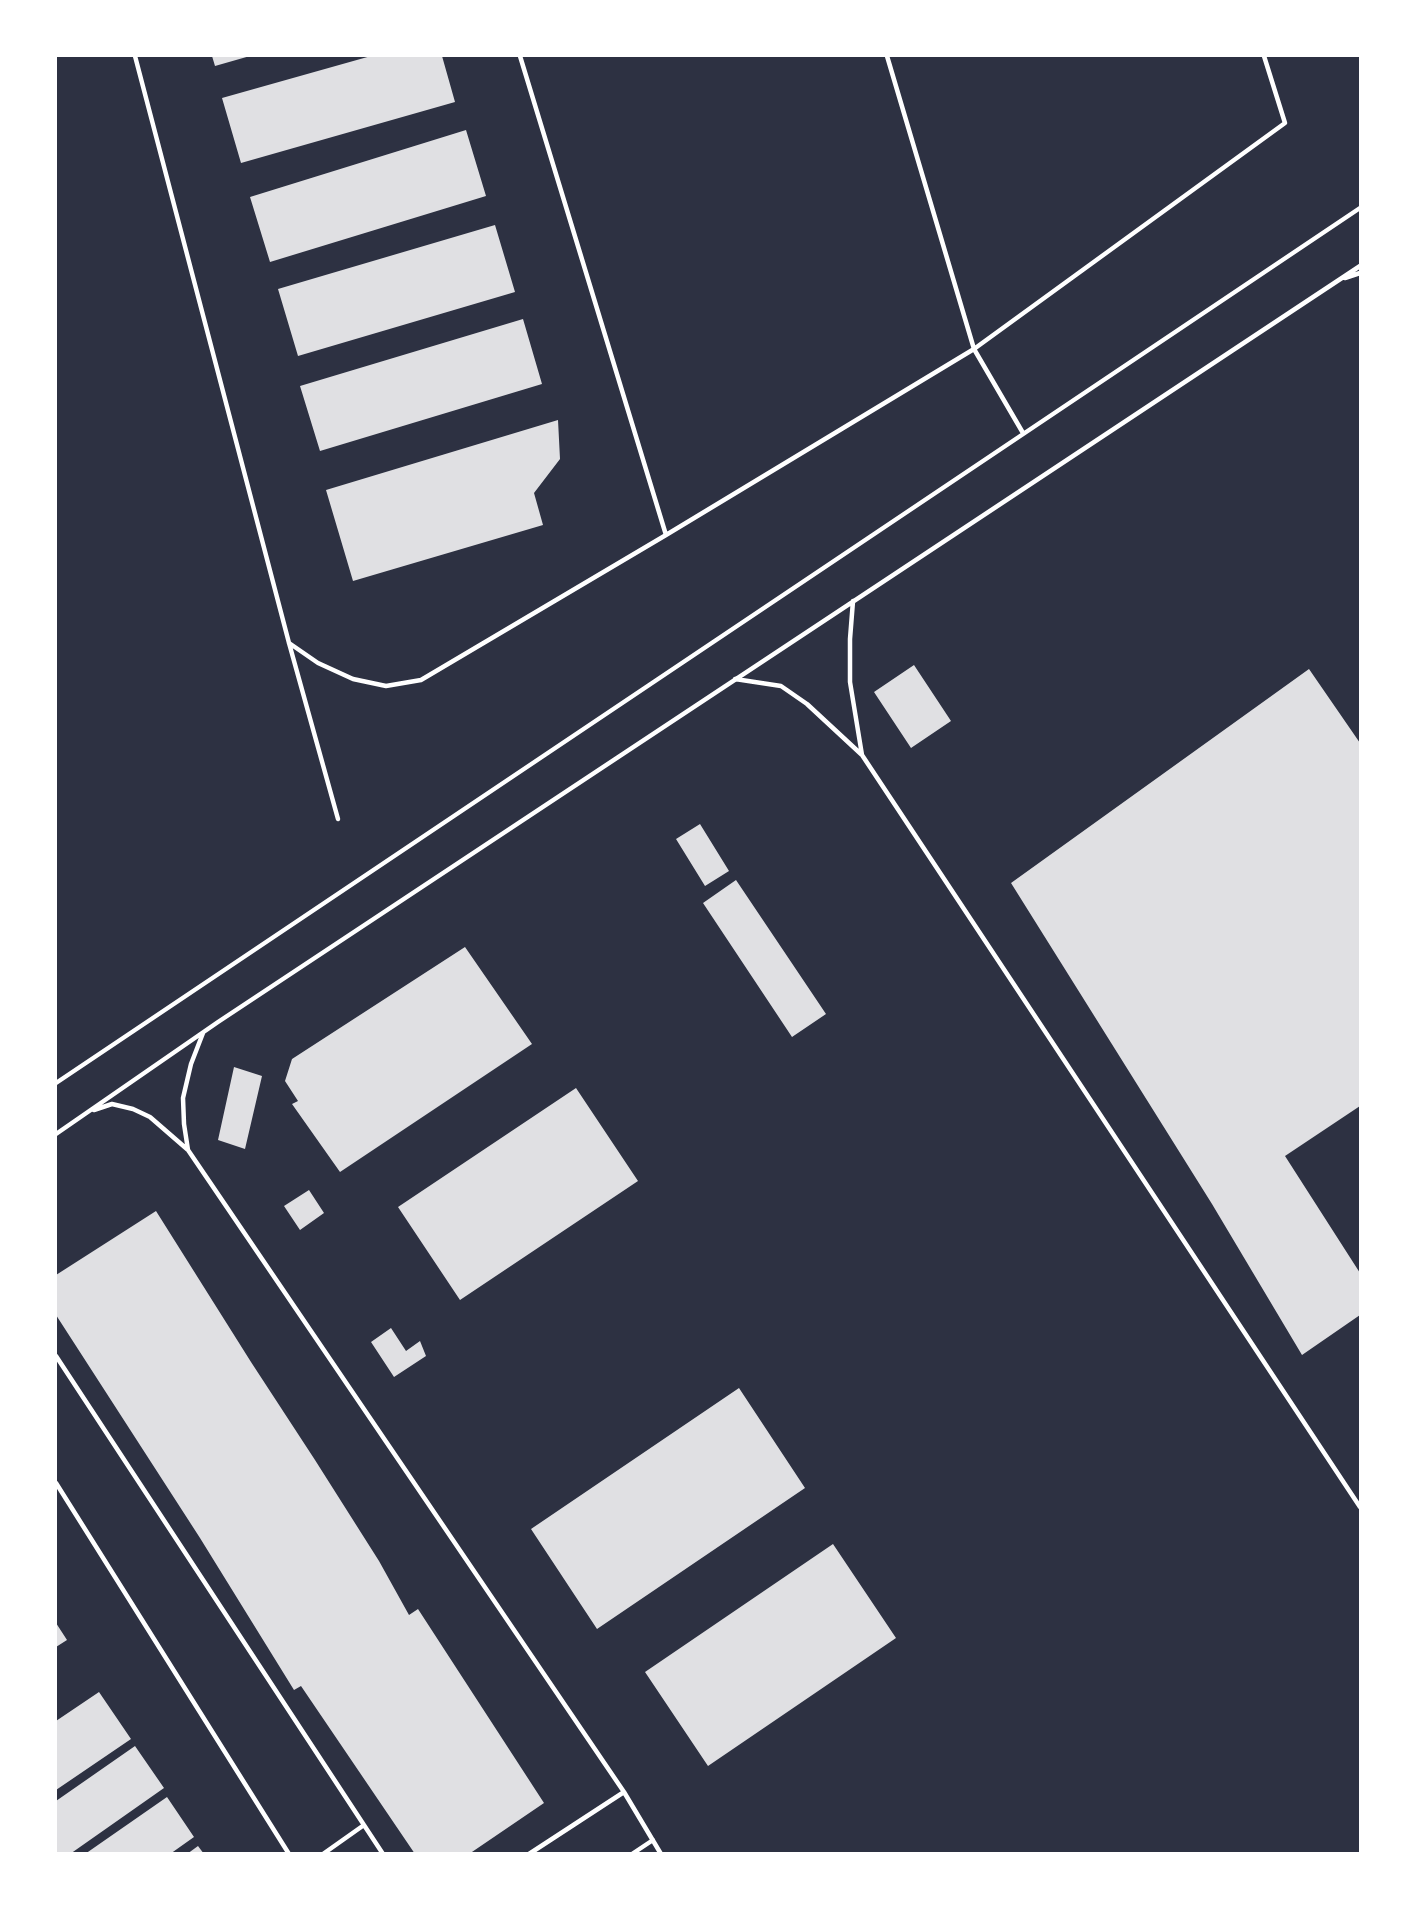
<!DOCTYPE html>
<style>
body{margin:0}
#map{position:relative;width:1416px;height:1909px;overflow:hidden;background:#2d3142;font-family:Figtree,sans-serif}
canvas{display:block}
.frame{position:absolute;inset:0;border:57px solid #fff;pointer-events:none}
</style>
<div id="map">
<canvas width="1416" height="1909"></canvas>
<div class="frame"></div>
</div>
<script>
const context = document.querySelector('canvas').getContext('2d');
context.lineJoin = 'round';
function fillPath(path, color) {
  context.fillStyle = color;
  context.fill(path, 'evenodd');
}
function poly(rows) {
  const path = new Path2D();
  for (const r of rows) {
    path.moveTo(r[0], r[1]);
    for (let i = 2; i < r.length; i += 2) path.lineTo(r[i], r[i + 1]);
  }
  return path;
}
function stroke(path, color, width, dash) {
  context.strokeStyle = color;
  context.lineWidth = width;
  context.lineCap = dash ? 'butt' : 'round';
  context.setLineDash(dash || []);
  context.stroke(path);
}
fillPath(poly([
 [212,56,250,56,215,66],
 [371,56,442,56,455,102,241,163,222,98],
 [466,130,486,196,270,262,250,197],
 [495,225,515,292,298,356,278,289],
 [523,319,542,384,320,451,300,386],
 [558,420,560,459,534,493,543,525,353,581,326,490],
 [914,665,951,721,911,748,874,692],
 [1309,669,1360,743,1360,1106,1285,1156,1360,1273,1360,1315,1302,1355,1212,1204,1011,883],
 [700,824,729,871,705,886,676,839],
 [736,880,826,1014,792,1037,703,903],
 [465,947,532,1044,340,1172,292,1104,298,1101,285,1081,292,1059],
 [234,1067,262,1076,245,1149,218,1140],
 [576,1088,638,1181,460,1300,398,1207],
 [309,1190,324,1213,300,1230,284,1206],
 [156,1211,251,1362,315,1460,379,1561,409,1615,418,1609,544,1803,469,1854,415,1854,301,1686,294,1690,200,1538,56,1315,56,1275],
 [391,1328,406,1351,420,1341,426,1356,394,1377,371,1342],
 [739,1388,805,1488,597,1629,531,1529],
 [833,1544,896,1638,708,1766,645,1672],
 [56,1623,67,1640,56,1647],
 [99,1692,131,1739,56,1790,56,1721],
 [135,1746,164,1788,70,1854,56,1854,56,1801],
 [167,1797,194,1837,170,1854,85,1854],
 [198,1846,204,1854,187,1854]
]), '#e0e0e3');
stroke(poly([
 [135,56,289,643,338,819],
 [520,56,666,535],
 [887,56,974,349,1023,433],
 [1345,278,1360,273],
 [853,601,850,639,850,682,862,755],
 [289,643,318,663,353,679,386,686,421,680,666,535,974,349,1285,123,1264,56],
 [735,679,781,686,807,704,862,755,1360,1507],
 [56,1083,1360,208],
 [94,1110,112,1104,133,1109,150,1117,188,1150,624,1792,661,1854],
 [56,1134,218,1022,1360,266],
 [188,1150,184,1124,183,1098,191,1064,203,1033],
 [56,1356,383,1854],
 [56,1483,289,1854],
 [323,1854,364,1825],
 [529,1854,624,1792],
 [632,1854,653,1840]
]), '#fff', 4.5);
</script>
